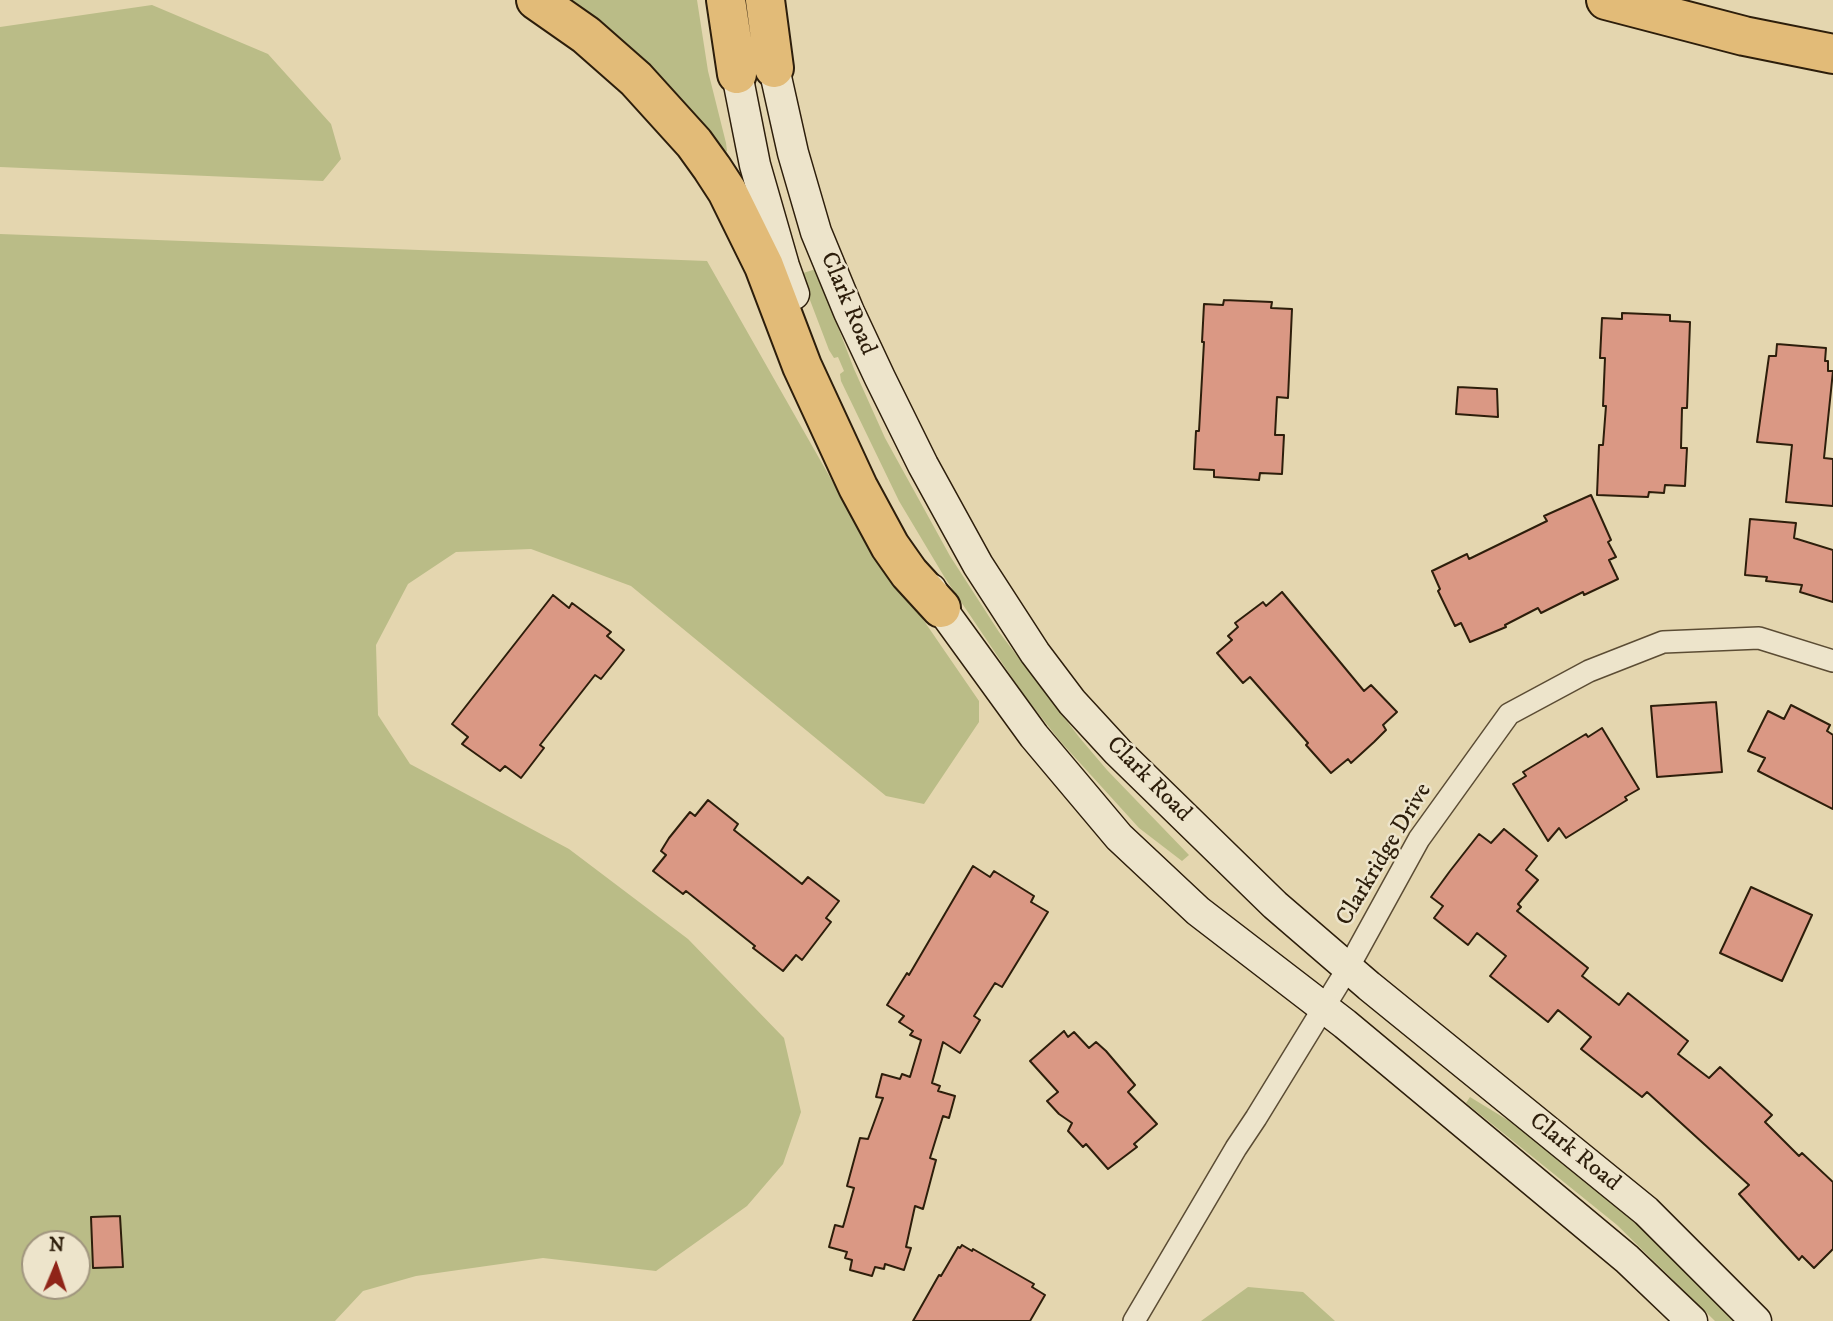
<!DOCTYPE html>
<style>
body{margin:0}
#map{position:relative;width:1833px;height:1321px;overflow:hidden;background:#e4d6af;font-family:"IM FELL DW Pica",serif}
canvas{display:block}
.north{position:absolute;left:21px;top:1230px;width:70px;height:70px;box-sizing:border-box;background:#ede4cb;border:2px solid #a0957e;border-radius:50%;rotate:2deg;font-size:19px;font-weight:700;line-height:28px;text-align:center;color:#2d1e0b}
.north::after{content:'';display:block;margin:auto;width:24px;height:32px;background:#8f2418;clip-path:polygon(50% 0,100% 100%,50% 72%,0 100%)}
</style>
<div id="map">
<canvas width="1833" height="1321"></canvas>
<div class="north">N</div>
</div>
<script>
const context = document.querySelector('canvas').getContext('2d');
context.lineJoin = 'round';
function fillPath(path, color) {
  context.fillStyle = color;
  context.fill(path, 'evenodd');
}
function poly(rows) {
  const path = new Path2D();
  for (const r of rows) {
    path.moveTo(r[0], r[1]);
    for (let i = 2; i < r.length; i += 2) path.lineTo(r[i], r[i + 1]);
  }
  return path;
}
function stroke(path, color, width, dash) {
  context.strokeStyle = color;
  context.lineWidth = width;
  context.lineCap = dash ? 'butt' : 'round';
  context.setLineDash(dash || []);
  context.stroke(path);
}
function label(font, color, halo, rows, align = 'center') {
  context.font = font + ' "IM FELL DW Pica",serif';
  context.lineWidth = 5;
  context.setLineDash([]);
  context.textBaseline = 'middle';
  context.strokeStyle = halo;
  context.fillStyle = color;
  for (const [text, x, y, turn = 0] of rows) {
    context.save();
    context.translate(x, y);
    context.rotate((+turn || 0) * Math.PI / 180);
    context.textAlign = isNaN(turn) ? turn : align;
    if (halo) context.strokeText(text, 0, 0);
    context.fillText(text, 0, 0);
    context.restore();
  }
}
fillPath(poly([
 [561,0,697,0,708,71,726,143,727,151,724,154],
 [152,5,268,54,331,124,341,159,323,181,0,167,0,27],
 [0,234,707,261,852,516,979,701,979,722,924,804,886,796,631,586,531,549,456,552,408,584,376,645,378,715,410,764,569,849,688,939,784,1038,801,1112,783,1164,747,1206,656,1271,543,1258,416,1276,363,1291,335,1321,0,1321],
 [35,1244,77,1244,77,1286,35,1286],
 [816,269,854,369,885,438,950,556,999,632,1079,737,1107,770,1189,855,1182,861,1139,828,1060,741,1023,694,945,578,899,501,841,381,840,374,844,371,838,357,834,358,829,350,800,274],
 [1470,1097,1524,1130,1645,1229,1735,1321,1715,1321,1617,1225,1466,1103],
 [1248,1287,1303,1292,1335,1321,1201,1321]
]), '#babc87');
const building = poly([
 [1224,300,1272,302,1271,308,1292,309,1288,398,1277,397,1275,435,1284,435,1282,474,1260,473,1259,480,1214,477,1214,470,1194,469,1196,431,1199,431,1204,342,1202,342,1204,304,1223,305,1224,300],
 [1622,313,1670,315,1670,321,1690,322,1687,408,1682,408,1681,448,1687,448,1685,486,1665,485,1664,493,1649,492,1648,497,1597,495,1599,445,1603,445,1606,406,1603,406,1605,358,1600,358,1602,318,1622,319,1622,313],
 [1777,344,1826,348,1825,361,1828,361,1828,371,1833,371,1824,458,1833,459,1833,506,1786,502,1792,445,1757,442,1769,356,1776,356,1777,344],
 [1458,387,1497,389,1498,417,1456,414,1458,387],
 [1591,495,1611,540,1608,542,1616,557,1609,560,1618,579,1584,595,1583,592,1541,613,1538,608,1505,625,1506,627,1470,642,1461,623,1455,626,1438,591,1440,589,1432,571,1467,554,1469,559,1547,521,1544,516,1591,495],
 [1750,519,1796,523,1794,538,1833,550,1833,602,1800,592,1802,585,1766,581,1767,577,1745,575,1750,519],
 [1282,592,1364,691,1371,685,1397,712,1383,725,1386,730,1374,742,1351,763,1348,759,1331,773,1306,745,1308,743,1250,677,1243,683,1217,653,1232,640,1228,636,1238,627,1235,623,1263,602,1266,606,1282,592],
 [553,595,569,608,572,603,611,632,607,636,624,650,601,679,595,675,540,745,544,748,521,778,505,766,500,771,462,744,468,737,452,724,553,595],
 [1716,702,1722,772,1657,777,1651,706,1716,702],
 [1791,705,1830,725,1827,731,1833,735,1833,809,1758,771,1765,758,1748,751,1768,711,1784,719,1791,705],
 [1602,728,1639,789,1625,797,1627,800,1566,838,1559,828,1548,841,1513,784,1526,776,1523,772,1586,734,1588,737,1602,728],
 [708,800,738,824,734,830,802,884,808,877,839,901,826,918,831,922,802,960,796,955,783,971,753,948,755,946,686,891,683,894,653,871,666,855,661,851,669,838,690,812,695,816,708,800],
 [1504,829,1537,856,1526,870,1538,880,1518,904,1521,907,1517,911,1588,968,1582,976,1619,1005,1628,993,1688,1041,1678,1054,1709,1078,1720,1067,1772,1115,1765,1122,1799,1156,1802,1153,1833,1182,1833,1249,1814,1268,1802,1256,1799,1260,1739,1194,1749,1185,1647,1092,1642,1097,1581,1049,1591,1037,1558,1010,1548,1022,1490,976,1506,956,1477,933,1468,945,1434,918,1443,906,1431,897,1450,871,1479,834,1491,843,1504,829],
 [973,866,990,877,994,871,1034,896,1031,902,1048,912,1002,987,995,983,974,1016,980,1020,960,1053,943,1042,932,1083,940,1086,938,1091,955,1096,949,1118,943,1116,930,1158,936,1160,923,1209,915,1206,906,1247,911,1248,904,1270,885,1264,884,1269,875,1267,872,1276,850,1270,852,1260,845,1258,847,1252,829,1247,835,1225,843,1227,854,1188,847,1186,860,1138,868,1139,883,1098,876,1097,882,1074,900,1079,902,1074,910,1077,921,1040,910,1035,913,1031,899,1022,904,1016,887,1005,907,973,909,975,973,866],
 [1751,887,1812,915,1782,981,1720,953,1751,887],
 [1064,1031,1068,1037,1074,1032,1089,1048,1096,1042,1106,1051,1135,1085,1128,1092,1157,1124,1134,1144,1137,1147,1108,1169,1086,1144,1083,1147,1068,1131,1072,1123,1059,1114,1047,1101,1058,1092,1030,1061,1064,1031],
 [120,1216,123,1267,93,1268,91,1217,120,1216],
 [962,1245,972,1251,973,1249,1034,1284,1032,1287,1045,1295,1030,1321,913,1321,939,1275,941,1276,958,1247,960,1248,962,1245]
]);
fillPath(building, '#da9884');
stroke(building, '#2d1e0b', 2);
const street = poly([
 [1134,1321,1236,1148,1256,1118,1348,968,1419,839,1509,714,1589,671,1663,642,1759,638,1833,661]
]);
const secondary = poly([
 [774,68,793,153,816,232,849,312,880,378,923,465,978,565,1035,653,1072,702,1118,752,1275,905,1369,986,1646,1211,1756,1321],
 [737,74,755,165,784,266,794,294],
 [931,589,941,608,1034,736,1119,837,1198,911,1345,1024,1627,1259,1692,1321]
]);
const highway = poly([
 [536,0,586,35,636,79,694,143,712,168,727,191,764,266,802,366,858,487,890,546,909,573,941,608],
 [726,0,737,74],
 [765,0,774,68],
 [1606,0,1744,36,1833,54]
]);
stroke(street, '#5b4c34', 24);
stroke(secondary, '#2d1e0b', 33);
stroke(highway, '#2d1e0b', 42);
stroke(street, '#ede4cb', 21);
stroke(secondary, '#ede4cb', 30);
stroke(highway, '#e2bb78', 38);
label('24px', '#2d1e0b', '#ede4cb', [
 ["Clark Road",847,304,67],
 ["Clark Road",1148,780,45],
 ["Clarkridge Drive",1385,855,-59],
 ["Clark Road",1574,1153,39]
]);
</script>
